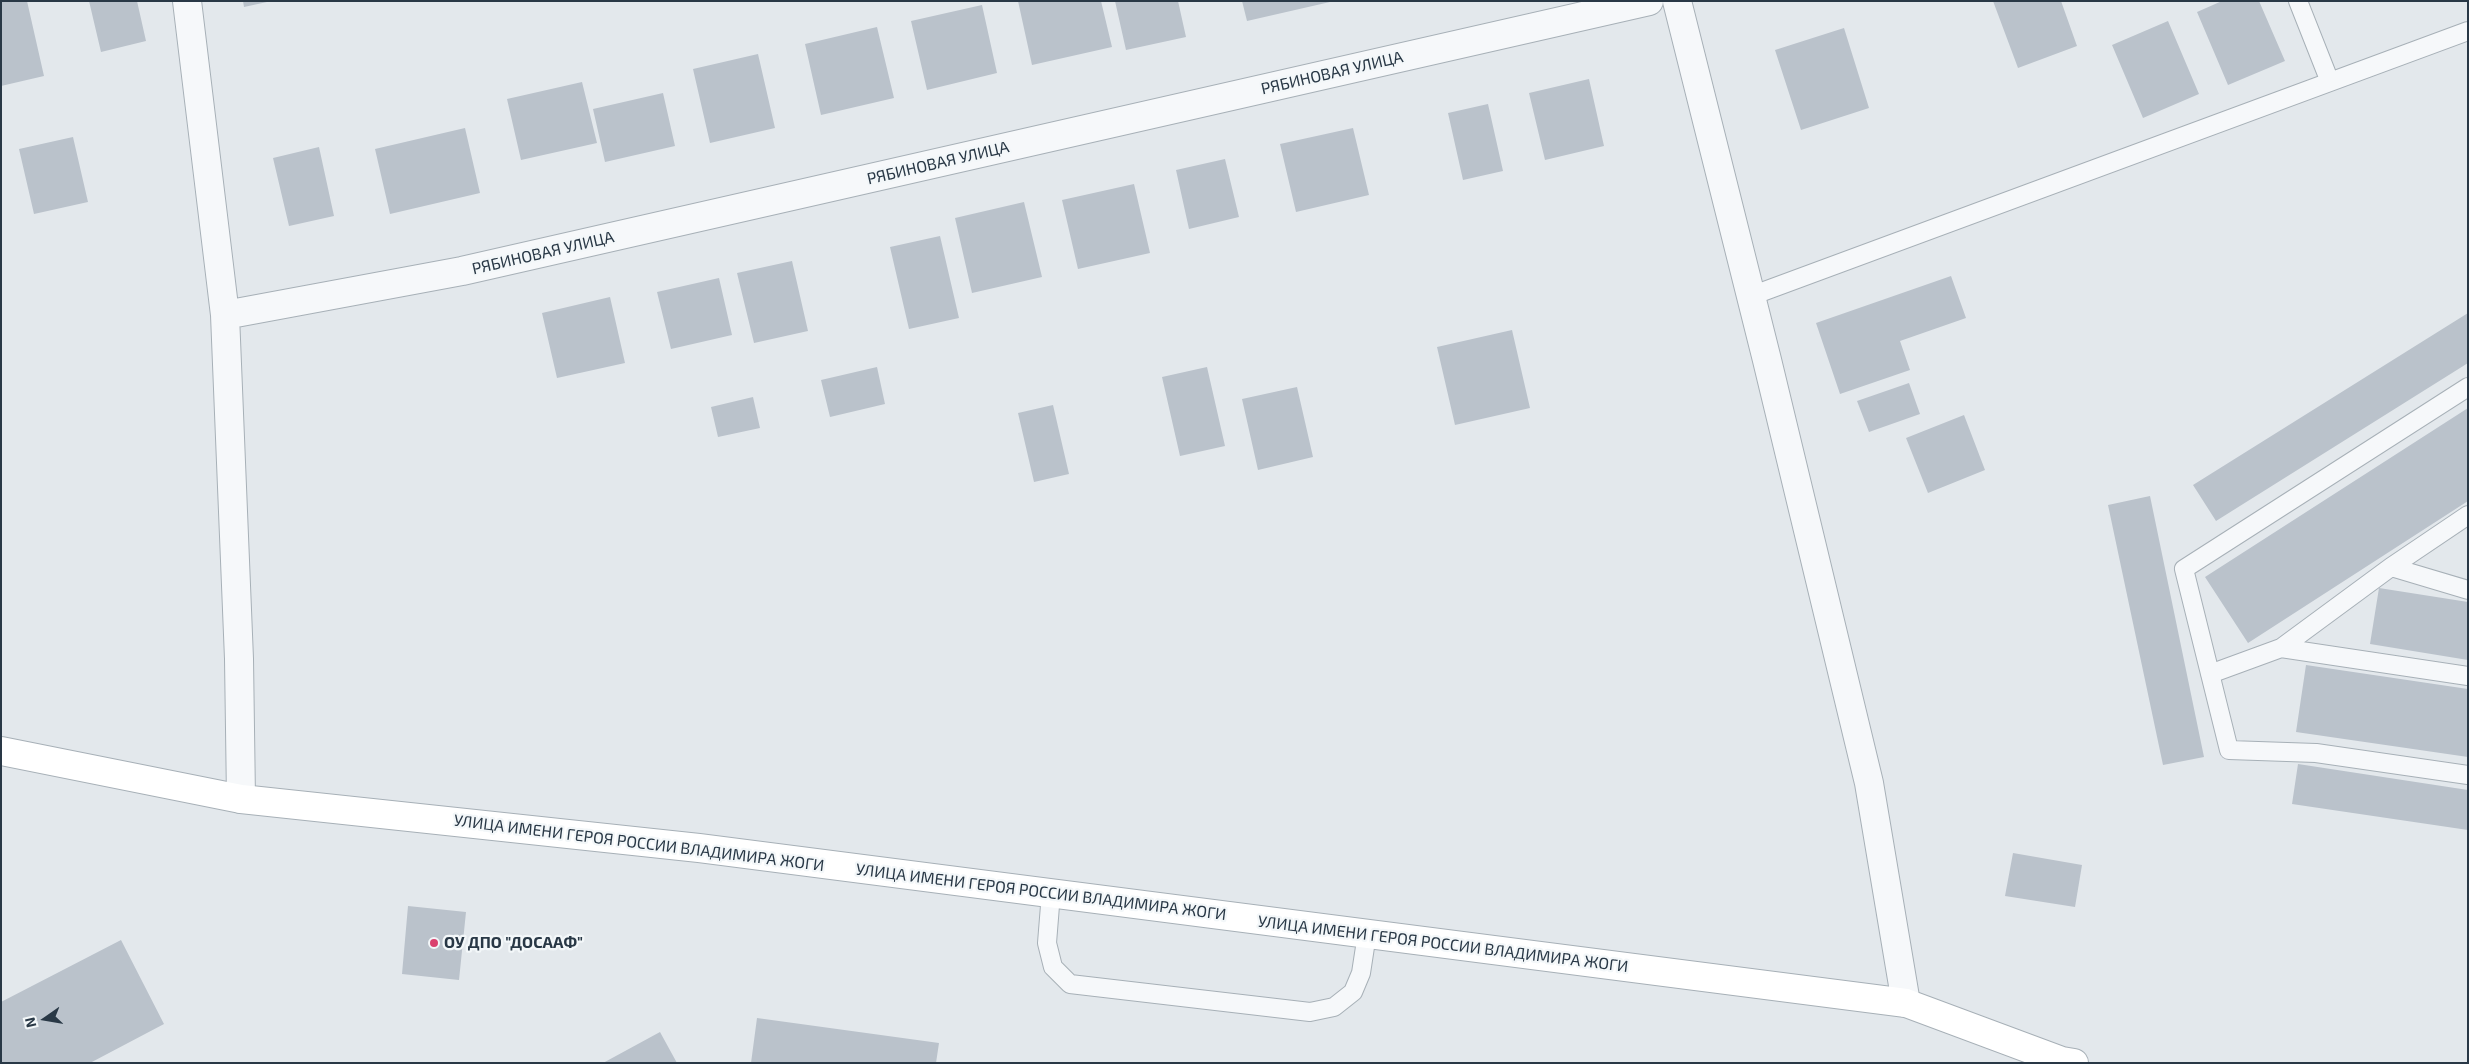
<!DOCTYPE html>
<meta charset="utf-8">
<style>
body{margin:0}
#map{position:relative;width:2469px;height:1064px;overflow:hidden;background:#e3e8ec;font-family:"Exo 2",sans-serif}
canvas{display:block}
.frame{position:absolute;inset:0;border:2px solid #293846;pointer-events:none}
.north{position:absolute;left:20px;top:994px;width:50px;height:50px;-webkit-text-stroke:4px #f3f7f9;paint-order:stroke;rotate:257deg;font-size:14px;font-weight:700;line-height:20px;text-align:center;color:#293846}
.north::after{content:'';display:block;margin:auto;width:18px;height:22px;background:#293846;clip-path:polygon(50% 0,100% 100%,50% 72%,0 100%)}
</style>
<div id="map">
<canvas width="2469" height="1064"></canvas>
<div class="frame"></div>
<div class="north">N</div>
</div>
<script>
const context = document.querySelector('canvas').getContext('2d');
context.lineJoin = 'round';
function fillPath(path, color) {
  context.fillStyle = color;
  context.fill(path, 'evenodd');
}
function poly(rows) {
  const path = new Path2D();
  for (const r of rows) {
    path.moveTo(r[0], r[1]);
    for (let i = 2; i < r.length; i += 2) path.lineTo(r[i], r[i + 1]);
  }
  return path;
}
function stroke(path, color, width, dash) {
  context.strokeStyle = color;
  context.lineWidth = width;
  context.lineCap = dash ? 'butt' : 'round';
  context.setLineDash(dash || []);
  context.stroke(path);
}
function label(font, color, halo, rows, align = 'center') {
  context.font = font + ' "Exo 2",sans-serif';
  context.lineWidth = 4.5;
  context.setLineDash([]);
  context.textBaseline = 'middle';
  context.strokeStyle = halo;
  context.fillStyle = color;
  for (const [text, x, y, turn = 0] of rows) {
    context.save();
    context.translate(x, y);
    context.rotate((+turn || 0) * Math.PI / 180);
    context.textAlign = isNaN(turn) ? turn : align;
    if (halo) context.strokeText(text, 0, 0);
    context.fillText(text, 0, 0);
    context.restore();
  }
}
fillPath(poly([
 [1,1,27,1,44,76,1,86],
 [89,1,137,1,146,41,101,52],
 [243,1,267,1,267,2,244,7],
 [1018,1,1101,1,1112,47,1032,65],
 [1115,1,1178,1,1186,37,1126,50],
 [1242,1,1330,1,1330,2,1247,21],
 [1993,1,2061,1,2077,46,2018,68],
 [2222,1,2259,1,2285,61,2228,85,2197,12],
 [982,5,997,73,927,90,911,21],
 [2168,21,2199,94,2143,118,2112,45],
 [877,27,894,98,821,115,805,44],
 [1844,28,1869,108,1801,130,1775,50],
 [758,54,775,128,710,143,693,69],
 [1589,79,1604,146,1545,160,1529,93],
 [582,82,597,143,521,160,507,99],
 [663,93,675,146,605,162,593,109],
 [1488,104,1503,171,1463,180,1448,113],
 [465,128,480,193,390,214,375,149],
 [1353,128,1369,195,1296,212,1280,144],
 [73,137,88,202,34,214,19,149],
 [319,147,334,216,289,226,273,158],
 [1225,159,1239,217,1189,229,1176,170],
 [1134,184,1150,253,1078,269,1062,200],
 [1024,202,1042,277,972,293,955,218],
 [940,236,959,318,909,329,890,247],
 [792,261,808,331,754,343,737,273],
 [1951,276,1966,318,1900,341,1910,370,1840,394,1816,323],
 [719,278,732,335,671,349,657,292],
 [610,297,625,363,557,378,542,313],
 [2468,313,2468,363,2216,521,2193,485],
 [1512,330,1530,408,1455,425,1437,347],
 [877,367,885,404,830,417,821,380],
 [1207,367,1225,446,1180,456,1162,377],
 [1909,383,1920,414,1869,432,1857,401],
 [1297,387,1313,457,1258,470,1242,399],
 [753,397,760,428,718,437,711,407],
 [1053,405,1069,474,1034,482,1018,413],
 [2468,408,2468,501,2248,643,2205,577],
 [1964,415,1985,470,1928,493,1906,438],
 [2150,496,2204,757,2163,765,2108,505],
 [2379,588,2468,602,2468,660,2370,644],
 [2306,665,2468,689,2468,757,2296,732],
 [2298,764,2468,790,2468,830,2292,804],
 [2013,853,2082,865,2075,907,2005,896],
 [408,906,466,912,459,980,402,974],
 [121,940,164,1024,90,1063,1,1063,1,1002],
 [757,1018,939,1043,936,1063,751,1063],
 [660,1032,677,1063,603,1063]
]), '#bac2cb');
const service = poly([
 [2298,1,2330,82],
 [1751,296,2468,31],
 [2468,387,2184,569,2229,750,2316,753,2468,775],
 [2391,567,2468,590],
 [2281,648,2468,676],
 [2210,674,2281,648,2391,567,2468,515],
 [1051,893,1047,943,1053,967,1070,984,1310,1012,1334,1007,1353,992,1361,973,1367,934]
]);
const minor = poly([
 [187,1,225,315,239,659,241,799],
 [1677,1,1767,360,1869,783,1906,1003],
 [225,315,462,271,1649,1]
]);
const secondary = poly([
 [1,751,241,799,699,848,1906,1003,2062,1061,2074,1063]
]);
stroke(service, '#a7b0b7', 20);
stroke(minor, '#a7b0b7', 30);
stroke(secondary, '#a7b0b7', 30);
stroke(service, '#f6f8fa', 18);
stroke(minor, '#f6f8fa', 28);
stroke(secondary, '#fff', 28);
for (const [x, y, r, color] of [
 [434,943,5,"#da406e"]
]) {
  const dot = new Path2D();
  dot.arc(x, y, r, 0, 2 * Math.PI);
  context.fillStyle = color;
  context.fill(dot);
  stroke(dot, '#f3f7f9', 2);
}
label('16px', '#293846', '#f3f7f9', [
 ["РЯБИНОВАЯ УЛИЦА",1332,73,-13],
 ["РЯБИНОВАЯ УЛИЦА",938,163,-13],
 ["РЯБИНОВАЯ УЛИЦА",543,253,-13],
 ["УЛИЦА ИМЕНИ ГЕРОЯ РОССИИ ВЛАДИМИРА ЖОГИ",639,843,7],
 ["УЛИЦА ИМЕНИ ГЕРОЯ РОССИИ ВЛАДИМИРА ЖОГИ",1041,892,7],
 ["УЛИЦА ИМЕНИ ГЕРОЯ РОССИИ ВЛАДИМИРА ЖОГИ",1443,944,7]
]);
label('bold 16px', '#293846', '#f3f7f9', [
 ["ОУ ДПО \"ДОСААФ\"",444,943]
], 'left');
</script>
